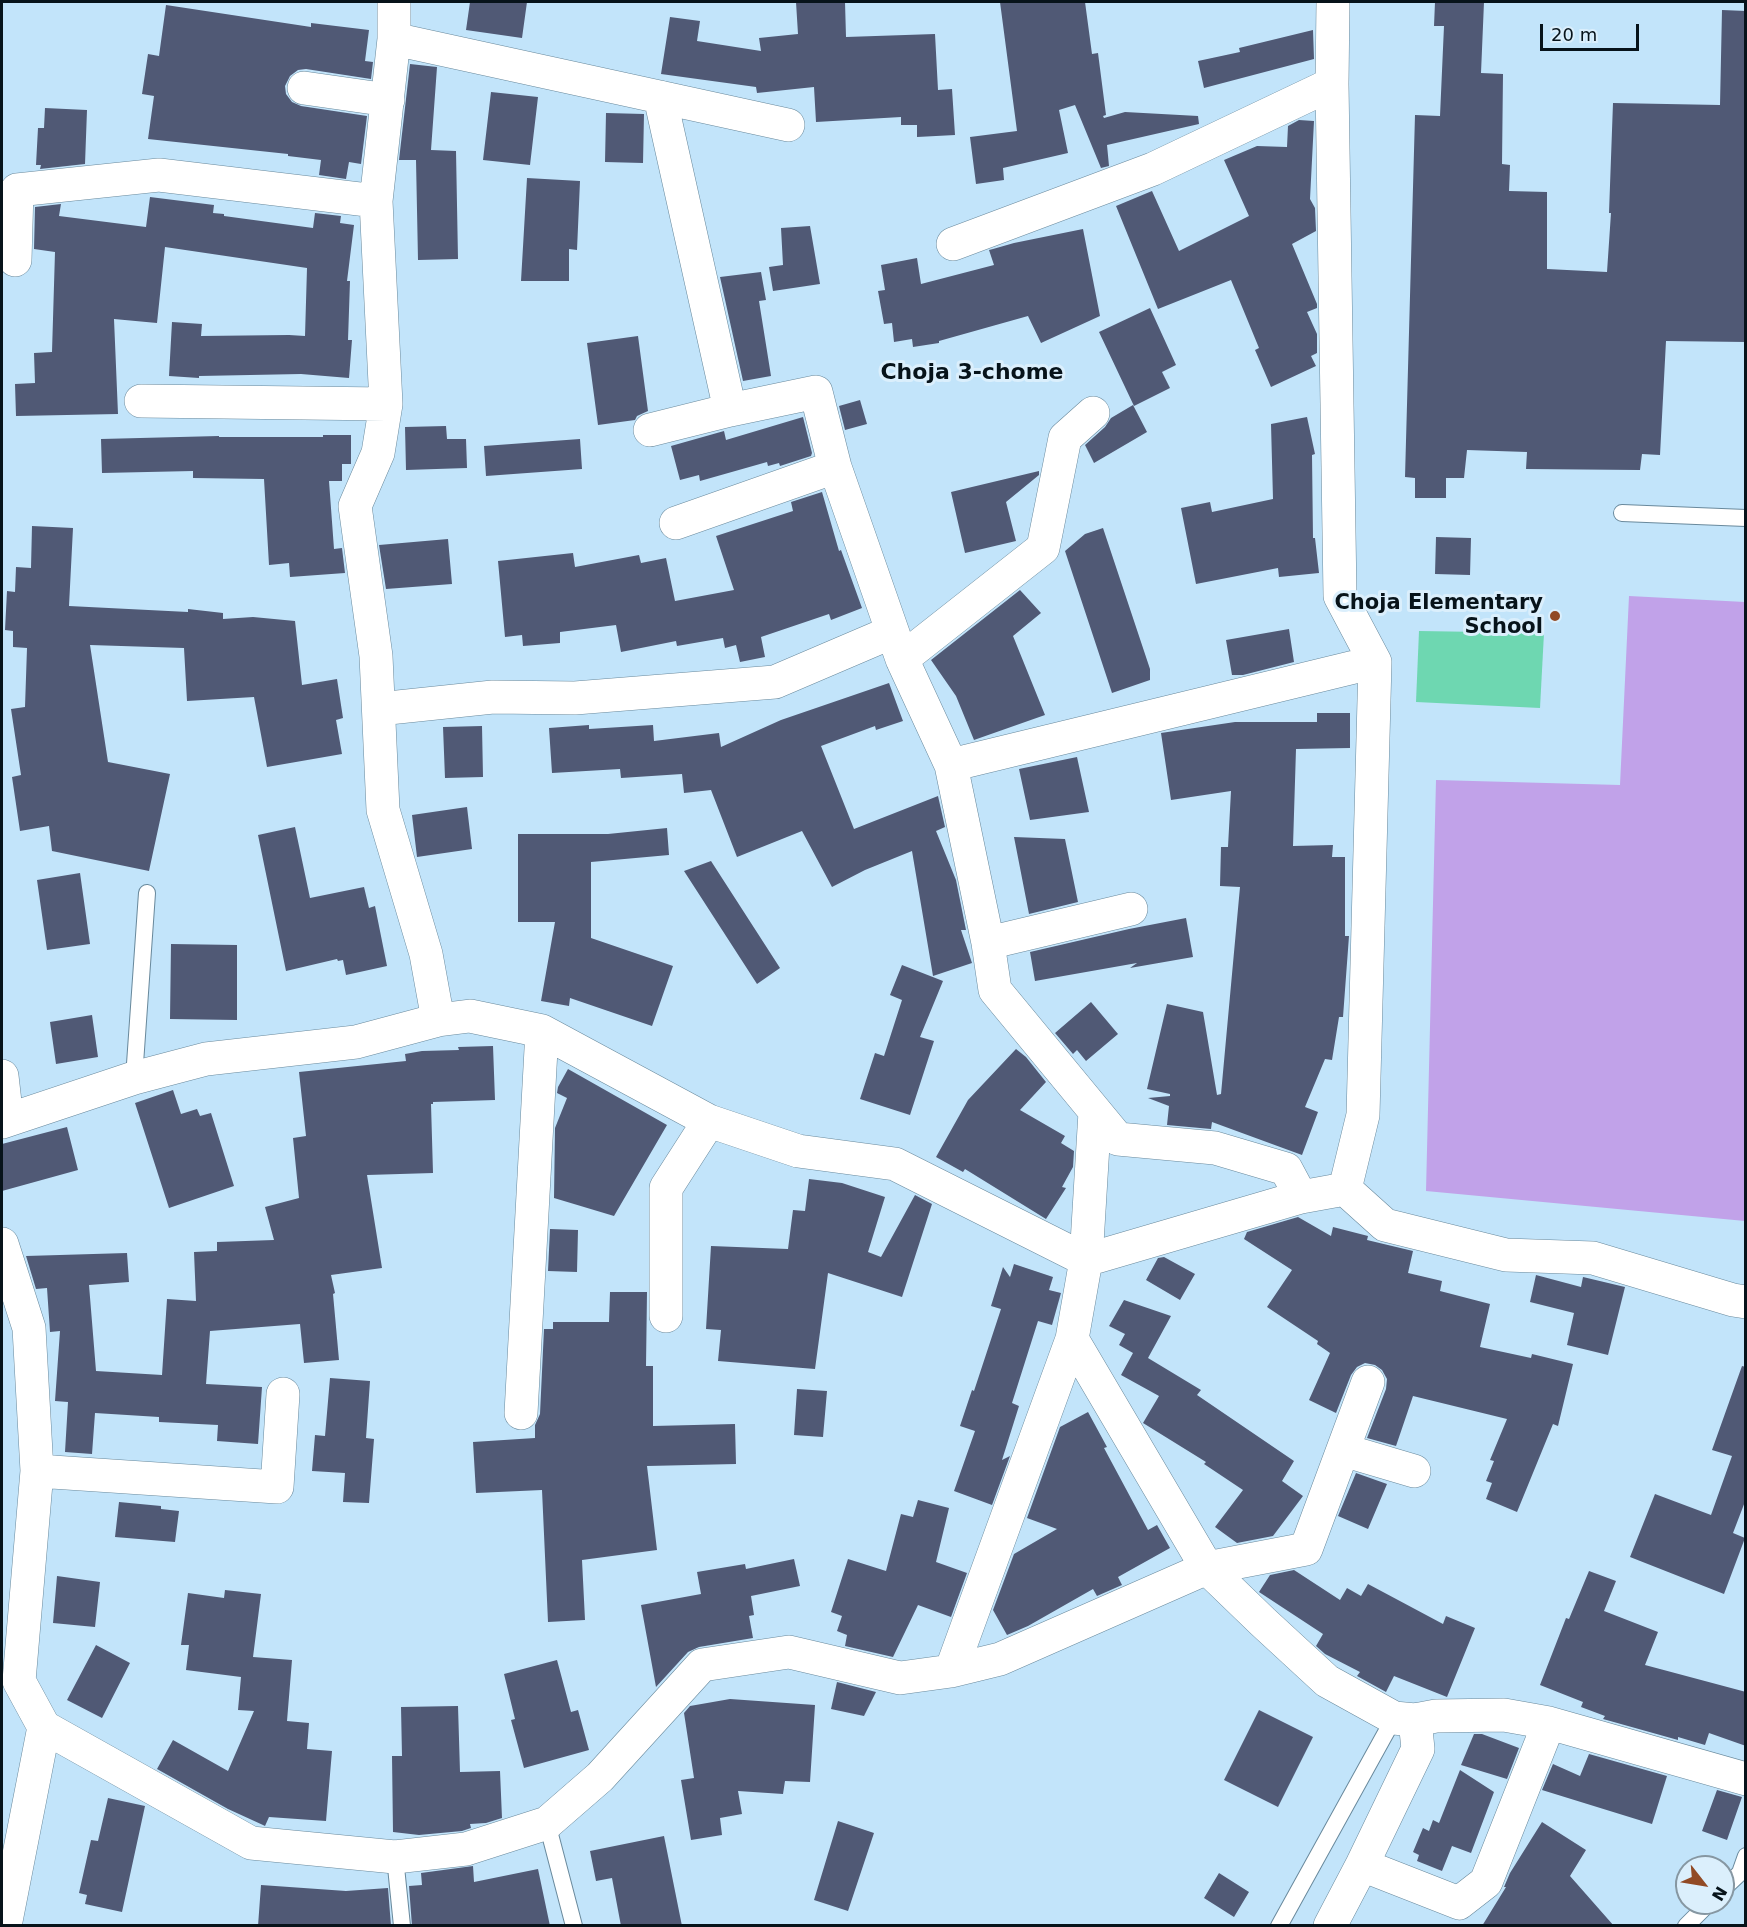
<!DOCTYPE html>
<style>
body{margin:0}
#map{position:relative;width:1747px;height:1927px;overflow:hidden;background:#c2e4fa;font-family:"DejaVu Sans",sans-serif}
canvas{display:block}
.frame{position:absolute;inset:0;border:3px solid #07131a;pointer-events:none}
.north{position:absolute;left:1675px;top:1855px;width:60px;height:60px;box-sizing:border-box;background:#dbeffc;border:2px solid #8697a2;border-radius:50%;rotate:121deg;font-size:16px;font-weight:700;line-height:24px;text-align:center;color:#07131a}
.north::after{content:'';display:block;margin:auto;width:21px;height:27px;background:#914a25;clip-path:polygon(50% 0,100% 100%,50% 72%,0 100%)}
.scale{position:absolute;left:1540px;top:24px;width:99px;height:27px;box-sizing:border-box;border:3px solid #07131a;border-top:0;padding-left:8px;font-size:18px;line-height:21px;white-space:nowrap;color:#07131a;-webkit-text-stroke:4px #dbeffc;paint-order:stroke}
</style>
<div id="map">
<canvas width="1747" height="1927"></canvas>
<div class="frame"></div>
<div class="north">N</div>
<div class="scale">20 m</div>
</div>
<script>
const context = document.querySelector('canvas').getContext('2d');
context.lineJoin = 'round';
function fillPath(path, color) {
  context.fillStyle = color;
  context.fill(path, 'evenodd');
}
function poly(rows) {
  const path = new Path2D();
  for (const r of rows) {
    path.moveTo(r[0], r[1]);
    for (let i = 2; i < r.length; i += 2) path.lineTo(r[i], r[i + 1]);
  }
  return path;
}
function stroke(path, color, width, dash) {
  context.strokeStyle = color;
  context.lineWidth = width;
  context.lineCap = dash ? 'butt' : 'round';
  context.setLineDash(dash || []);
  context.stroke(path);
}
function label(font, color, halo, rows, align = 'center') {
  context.font = font + ' "DejaVu Sans",sans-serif';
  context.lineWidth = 6;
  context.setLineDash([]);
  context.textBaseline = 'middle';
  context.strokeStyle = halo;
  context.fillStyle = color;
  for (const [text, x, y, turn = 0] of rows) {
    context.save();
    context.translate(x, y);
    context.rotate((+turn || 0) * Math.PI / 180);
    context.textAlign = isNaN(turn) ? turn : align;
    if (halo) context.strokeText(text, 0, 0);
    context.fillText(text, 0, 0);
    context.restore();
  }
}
fillPath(poly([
 [1629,596,1745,602,1745,1221,1426,1191,1436,780,1620,785]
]), '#c1a2e9');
fillPath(poly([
 [1419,631,1544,633,1540,708,1416,702]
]), '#6ed7b1');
fillPath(poly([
 [470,2,527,2,522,38,466,30],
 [796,2,845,2,846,37,935,34,938,90,952,89,955,135,917,137,917,125,901,125,901,117,816,122,814,87,757,93,756,87,661,74,670,17,700,21,697,41,761,51,759,38,798,34],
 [1000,2,1085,2,1092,54,1098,53,1106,115,1103,116,1104,118,1125,112,1198,116,1199,124,1107,145,1109,166,1101,168,1075,105,1059,110,1068,153,1003,168,1004,180,976,184,970,137,1017,131],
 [1435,2,1484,2,1481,73,1503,74,1502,164,1510,165,1509,191,1547,192,1547,269,1607,272,1611,213,1609,213,1613,103,1720,105,1722,10,1746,11,1746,342,1666,341,1660,455,1642,454,1640,470,1526,469,1527,452,1467,450,1464,478,1446,478,1446,498,1415,498,1415,478,1405,477,1415,115,1440,116,1444,26,1434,26],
 [166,5,311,27,311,23,369,30,365,61,373,62,371,79,306,69,298,70,290,76,285,86,286,94,292,102,301,106,367,116,361,164,349,162,346,179,319,175,321,160,288,156,288,154,148,139,154,96,142,94,148,54,159,56],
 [1313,30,1314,59,1204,88,1198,61,1240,52,1239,48],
 [410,64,437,67,431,150,456,151,458,259,418,260,416,160,399,160],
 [491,92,538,97,530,165,483,160],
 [45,108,87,110,85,164,40,169,41,165,36,165,38,128,44,128],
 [606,113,644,114,643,163,605,162],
 [1299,120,1314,121,1310,199,1315,208,1316,231,1292,244,1317,304,1317,308,1307,312,1317,334,1317,353,1311,356,1316,366,1271,387,1255,350,1259,348,1231,280,1158,309,1116,206,1152,191,1179,251,1249,216,1224,160,1257,146,1287,147,1288,126],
 [527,178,580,181,577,250,569,249,569,281,521,281],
 [150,197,214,205,213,213,224,214,224,216,313,228,315,213,341,216,340,223,354,225,347,281,350,281,348,340,352,340,349,378,301,374,199,376,199,378,169,376,172,322,202,324,201,336,289,335,305,336,307,268,165,247,157,323,114,319,118,414,16,416,15,384,35,383,34,353,52,352,55,252,34,249,35,207,61,204,59,216,146,227],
 [810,226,820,284,773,291,769,267,783,265,781,228],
 [1083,229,1100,316,1041,343,1028,316,939,341,939,343,913,347,912,339,894,342,892,323,884,324,878,291,885,290,881,265,917,258,921,284,994,265,989,250,993,249,1014,243],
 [761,272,766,300,759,301,771,376,743,381,720,277],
 [1150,308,1176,365,1162,372,1170,388,1134,406,1099,332],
 [638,336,648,411,637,416,635,420,598,425,587,343],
 [860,400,867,424,845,430,839,406],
 [1133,405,1147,432,1094,463,1085,445,1105,427,1111,418],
 [803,417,812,453,811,456,780,466,779,463,768,466,767,462,700,481,699,475,680,480,671,446,724,431,726,440],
 [1307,417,1315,454,1312,455,1313,538,1315,538,1319,573,1279,577,1278,568,1196,584,1181,508,1210,502,1212,512,1273,499,1271,424],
 [446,426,447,439,466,439,467,468,406,470,405,427],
 [323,435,351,435,351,464,342,464,342,481,329,481,334,549,342,548,345,573,290,577,289,563,269,565,264,479,193,478,193,471,102,473,101,439,219,436,219,437,323,437],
 [580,439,582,469,486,476,484,446],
 [1039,471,1039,475,1006,502,1016,541,965,553,951,492],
 [822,492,839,551,841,550,862,608,831,620,829,614,761,637,765,657,740,662,736,645,725,648,723,638,677,646,676,641,621,652,616,625,560,632,560,643,523,646,522,635,505,637,498,561,573,553,575,567,639,555,641,563,666,558,675,601,734,590,716,536,793,511,791,502],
 [32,526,73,528,69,606,188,612,188,609,223,613,223,619,253,617,295,621,302,685,337,679,343,718,336,720,342,754,267,767,254,697,187,701,184,648,90,645,108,762,170,774,149,871,52,851,49,826,20,831,12,777,21,775,11,709,25,707,27,648,13,647,13,631,5,630,7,591,15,592,16,567,31,568],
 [1103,528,1150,669,1150,680,1112,693,1065,551,1085,534],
 [1436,537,1471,538,1470,575,1435,574],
 [448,539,452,584,386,589,379,545],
 [1020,590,1041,613,1013,636,1045,715,974,740,956,696,931,660],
 [1289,629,1294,662,1243,675,1232,675,1226,640],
 [889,683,903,721,876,730,875,726,821,746,854,829,938,796,945,827,936,831,956,880,966,930,961,930,972,963,933,976,912,851,865,870,832,887,802,831,737,857,711,790,684,793,682,774,621,778,620,769,552,773,549,728,589,725,589,729,653,725,654,741,719,733,721,747,781,720],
 [1317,713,1350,713,1350,748,1296,749,1293,846,1333,845,1332,857,1345,857,1345,936,1349,936,1343,1017,1339,1017,1332,1060,1325,1059,1305,1107,1318,1112,1302,1155,1212,1122,1211,1129,1167,1125,1169,1106,1148,1098,1170,1096,1170,1094,1147,1089,1167,1004,1203,1012,1217,1095,1221,1094,1240,887,1220,886,1221,847,1228,847,1231,791,1171,800,1161,733,1235,722,1317,722],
 [482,726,483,777,445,778,443,727],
 [1077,757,1089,812,1030,820,1019,769],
 [467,807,472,849,417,857,412,815],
 [295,827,310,898,364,887,369,908,375,906,387,966,346,975,343,960,338,961,337,959,286,971,258,835],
 [667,828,669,855,591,862,591,938,673,966,652,1026,570,998,569,1006,541,1001,555,922,518,922,518,834,608,834],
 [1014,837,1065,839,1078,902,1029,914],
 [711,861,780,968,757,984,684,871],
 [80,873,90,944,47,950,37,880],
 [1186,918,1193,957,1130,968,1137,963,1035,981,1030,952,1129,929],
 [171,944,237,945,237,1020,170,1019],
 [902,965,943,981,920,1037,934,1041,910,1115,860,1099,875,1053,884,1056,902,1000,890,995],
 [1091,1002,1118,1034,1086,1061,1077,1050,1073,1054,1055,1033],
 [92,1015,98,1057,56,1064,50,1022],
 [493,1046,495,1100,433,1102,433,1104,431,1104,433,1173,367,1175,382,1268,331,1275,335,1293,333,1294,339,1360,304,1363,300,1324,210,1331,206,1384,262,1387,258,1444,217,1441,218,1425,159,1422,159,1417,95,1413,92,1454,65,1452,68,1402,55,1401,60,1331,50,1332,47,1288,36,1289,26,1256,127,1253,129,1282,89,1285,96,1371,162,1375,167,1299,196,1301,194,1252,217,1251,217,1242,274,1240,265,1207,299,1198,293,1138,306,1136,299,1072,406,1061,405,1054,422,1051,459,1050,458,1047],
 [1016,1049,1026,1057,1046,1082,1020,1110,1065,1136,1061,1143,1074,1151,1073,1167,1062,1187,1066,1188,1046,1219,965,1169,963,1172,936,1157,968,1100],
 [568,1069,667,1125,614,1216,554,1198,555,1128,567,1098,557,1093,558,1087],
 [173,1090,181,1114,197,1109,200,1116,211,1113,234,1186,169,1208,135,1103],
 [67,1127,78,1170,2,1191,2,1144],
 [809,1179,842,1183,885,1197,868,1252,881,1257,915,1195,932,1204,902,1297,828,1273,815,1369,718,1361,721,1330,706,1329,711,1246,788,1249,793,1210,805,1211],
 [1298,1217,1331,1236,1333,1227,1368,1236,1367,1240,1413,1251,1408,1273,1442,1281,1440,1291,1490,1304,1480,1347,1531,1358,1532,1354,1573,1364,1558,1426,1553,1424,1517,1512,1486,1499,1492,1483,1486,1481,1494,1461,1490,1460,1507,1419,1413,1396,1396,1446,1367,1438,1386,1389,1387,1379,1382,1370,1375,1365,1365,1363,1357,1367,1351,1375,1336,1413,1309,1400,1330,1353,1317,1344,1318,1341,1267,1307,1292,1270,1244,1239,1247,1232],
 [550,1229,578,1230,577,1272,548,1271],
 [1164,1257,1195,1274,1180,1300,1146,1280,1158,1258],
 [1014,1264,1053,1277,1049,1290,1061,1293,1052,1325,1038,1321,1012,1403,1019,1406,1002,1460,1010,1456,992,1505,954,1491,975,1431,960,1426,972,1390,974,1391,1001,1309,991,1306,1003,1267,1010,1277],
 [1536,1275,1581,1287,1583,1277,1625,1287,1608,1355,1567,1345,1574,1313,1530,1302],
 [610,1292,647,1292,646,1366,653,1366,653,1426,735,1424,736,1464,647,1466,657,1550,582,1560,585,1620,548,1622,542,1490,476,1493,473,1442,535,1438,535,1425,540,1414,544,1329,553,1329,553,1322,609,1322],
 [1124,1300,1171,1316,1148,1358,1201,1390,1197,1395,1294,1461,1282,1481,1303,1496,1273,1536,1237,1543,1215,1527,1243,1490,1204,1464,1206,1462,1143,1423,1159,1396,1121,1375,1133,1353,1119,1345,1125,1334,1109,1326],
 [1742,1366,1746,1367,1746,1499,1733,1533,1745,1538,1724,1594,1630,1557,1655,1494,1711,1515,1732,1456,1712,1450],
 [330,1378,370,1381,366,1438,374,1439,369,1503,343,1502,345,1473,312,1471,315,1435,325,1436],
 [797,1389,827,1391,823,1437,794,1435],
 [1088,1412,1107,1447,1104,1448,1148,1530,1157,1525,1170,1548,1118,1577,1122,1585,1097,1596,1093,1589,1028,1626,1007,1635,993,1610,1014,1554,1057,1529,1027,1518,1060,1427],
 [1356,1473,1387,1484,1368,1529,1338,1516],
 [918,1500,949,1508,936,1562,967,1573,951,1617,918,1605,893,1657,845,1646,847,1635,837,1631,842,1616,831,1612,848,1559,886,1571,901,1514,913,1517],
 [119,1502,161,1506,161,1509,179,1511,175,1542,115,1537],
 [794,1559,800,1586,751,1596,754,1615,749,1616,753,1638,699,1647,688,1652,656,1687,641,1605,701,1594,697,1572,745,1564,746,1569],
 [1294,1570,1340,1600,1347,1588,1361,1596,1368,1584,1443,1624,1446,1616,1475,1628,1447,1697,1394,1676,1386,1692,1357,1676,1360,1672,1325,1654,1316,1646,1323,1634,1259,1592,1270,1575],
 [1589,1571,1616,1581,1604,1611,1658,1632,1645,1665,1746,1692,1746,1746,1709,1733,1705,1745,1678,1737,1678,1740,1603,1719,1605,1716,1581,1707,1583,1702,1540,1685,1566,1618,1569,1619],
 [57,1576,100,1582,95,1627,53,1623],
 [225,1590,261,1594,253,1657,292,1660,287,1721,309,1723,307,1749,332,1751,326,1821,269,1817,265,1826,263,1825,228,1809,157,1769,173,1740,228,1771,254,1711,238,1710,241,1677,186,1670,189,1645,181,1645,188,1593,224,1598],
 [96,1645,130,1663,102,1718,67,1700],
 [557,1660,571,1712,578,1710,589,1750,524,1768,511,1720,515,1719,504,1674],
 [837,1682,876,1692,864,1716,831,1709],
 [730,1699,815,1705,810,1782,785,1781,783,1794,738,1791,742,1814,720,1818,722,1835,691,1840,681,1780,694,1778,684,1713,690,1706],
 [458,1706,460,1772,500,1771,502,1818,486,1823,470,1824,471,1828,462,1831,419,1835,393,1832,392,1756,402,1756,401,1707],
 [1259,1710,1313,1737,1278,1807,1224,1780],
 [1474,1734,1482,1734,1519,1748,1507,1779,1461,1765],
 [1589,1754,1667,1776,1652,1824,1542,1790,1553,1764,1580,1776],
 [1460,1770,1494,1792,1471,1853,1452,1846,1442,1871,1417,1861,1419,1855,1413,1852,1423,1828,1429,1831,1433,1820,1439,1823],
 [1717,1790,1742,1797,1727,1840,1702,1831],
 [108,1798,145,1806,122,1912,85,1904,87,1895,79,1893,91,1840,98,1841],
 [838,1821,874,1833,848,1911,814,1900],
 [1542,1822,1586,1850,1570,1876,1614,1926,1482,1926,1506,1887,1504,1887,1510,1873],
 [664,1836,682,1926,621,1926,612,1878,596,1881,590,1851],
 [473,1866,474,1882,538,1869,550,1926,412,1926,409,1886,422,1885,421,1873],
 [1219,1873,1249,1892,1234,1917,1204,1898],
 [261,1885,346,1891,388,1888,391,1926,258,1926]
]), '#505975');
const service = poly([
 [1622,513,1746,518],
 [134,1078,147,893],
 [547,1823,574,1926],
 [395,1857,402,1926],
 [1723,1889,1740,1873,1746,1856],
 [1279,1926,1394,1718],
 [1686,1926,1709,1903]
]);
const minor = poly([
 [394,2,394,39,376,201,386,404,378,453,355,506,376,656,383,810,426,954,438,1020],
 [1333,2,1332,84,1340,596,1375,662,1363,1115,1345,1189],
 [394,39,788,125],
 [304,88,388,100],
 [660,97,730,410],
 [953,244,1153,169,1332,84],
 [15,260,17,190,159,175,376,201],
 [141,401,386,404],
 [650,430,730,410,816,392,835,467,902,659,951,765,988,943,995,990,1118,1139,1215,1148,1286,1169,1301,1197],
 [676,523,835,467],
 [902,659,1043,548,1065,438,1093,413],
 [379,709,493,697,575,698,775,682,892,632],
 [951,765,1375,662],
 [988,943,1131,909],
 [2,1076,7,1120],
 [1095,1112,1086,1260,1072,1339,1207,1568,1263,1622,1327,1681,1394,1718,1415,1720,1436,1716,1504,1715,1549,1723,1746,1779],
 [2,1122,134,1078,206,1059,356,1042,438,1020,470,1016,542,1031,709,1121,798,1151,895,1164,1086,1260,1301,1197,1345,1189],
 [1345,1189,1385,1225,1506,1255,1593,1258,1733,1300,1746,1302],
 [2,1244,29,1328,37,1471,19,1681,44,1727,5,1926],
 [666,1316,666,1188,709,1121],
 [521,1413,542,1031],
 [1343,1450,1414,1471],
 [37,1471,277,1487,283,1394],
 [951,1671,1072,1339],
 [44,1727,251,1843,395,1857,466,1849,547,1823,600,1777,702,1665,789,1652,900,1678,951,1671,1000,1659,1207,1568,1306,1549,1368,1382],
 [1362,1865,1459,1903,1486,1882,1549,1723],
 [1330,1926,1362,1865,1418,1749,1415,1720]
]);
stroke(service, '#69899c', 18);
stroke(minor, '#69899c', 34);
stroke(service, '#fff', 16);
stroke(minor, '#fff', 33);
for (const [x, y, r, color] of [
 [1555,616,6,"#914a25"]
]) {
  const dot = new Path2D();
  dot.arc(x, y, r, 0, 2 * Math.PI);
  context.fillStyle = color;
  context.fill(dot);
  stroke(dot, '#dbeffc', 2);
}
label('bold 21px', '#07131a', '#dbeffc', [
 ["Choja Elementary",1543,604],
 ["School",1543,628]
], 'right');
label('bold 22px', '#07131a', '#dbeffc', [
 ["Choja 3-chome",972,373]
]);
</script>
